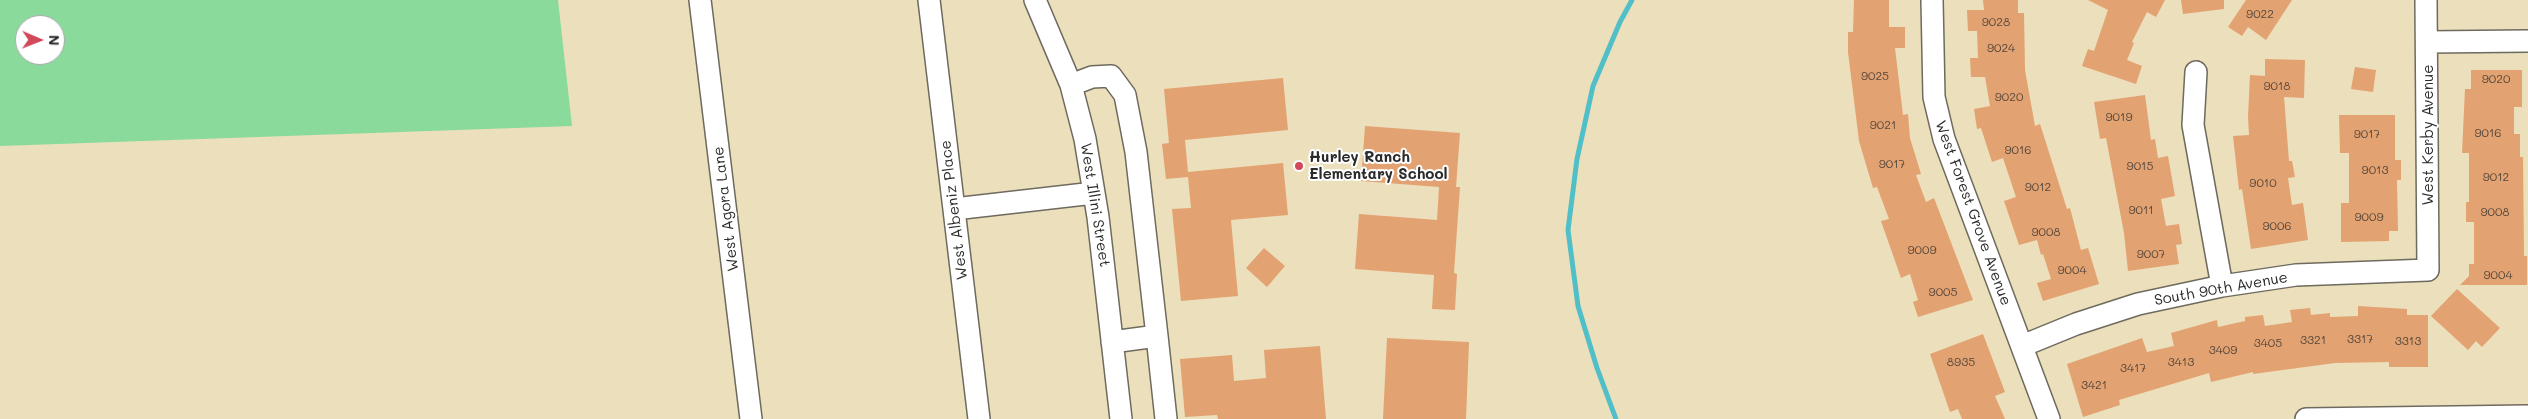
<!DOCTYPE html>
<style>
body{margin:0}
#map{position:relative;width:2528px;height:419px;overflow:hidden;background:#ebdfbc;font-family:Mali,sans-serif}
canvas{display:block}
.north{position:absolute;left:15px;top:15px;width:50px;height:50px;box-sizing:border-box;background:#fff;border:1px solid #aaa;border-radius:50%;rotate:91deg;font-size:14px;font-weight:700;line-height:20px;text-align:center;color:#2b2b2b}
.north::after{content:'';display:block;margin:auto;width:18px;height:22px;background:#d1495b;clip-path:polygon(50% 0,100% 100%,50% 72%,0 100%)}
</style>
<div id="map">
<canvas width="2528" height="419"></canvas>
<div class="north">N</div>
</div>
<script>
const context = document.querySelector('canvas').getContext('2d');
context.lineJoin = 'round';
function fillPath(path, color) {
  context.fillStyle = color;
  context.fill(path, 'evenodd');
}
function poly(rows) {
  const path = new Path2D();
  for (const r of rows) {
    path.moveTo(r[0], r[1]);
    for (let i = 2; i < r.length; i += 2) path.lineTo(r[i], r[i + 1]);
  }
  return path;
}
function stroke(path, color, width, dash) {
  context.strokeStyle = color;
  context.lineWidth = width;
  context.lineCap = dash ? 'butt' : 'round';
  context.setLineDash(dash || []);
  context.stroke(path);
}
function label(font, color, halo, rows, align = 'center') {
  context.font = font + ' Mali,sans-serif';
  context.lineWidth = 4;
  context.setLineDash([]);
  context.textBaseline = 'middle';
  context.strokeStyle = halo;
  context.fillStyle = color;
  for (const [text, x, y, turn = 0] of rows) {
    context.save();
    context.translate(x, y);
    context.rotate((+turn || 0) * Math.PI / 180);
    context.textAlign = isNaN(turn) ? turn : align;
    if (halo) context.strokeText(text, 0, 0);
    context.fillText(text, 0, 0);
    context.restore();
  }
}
fillPath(poly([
 [0,0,558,0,572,126,0,146],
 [25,25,55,25,55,55,25,55]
]), '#89da9b');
stroke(poly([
 [1616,419,1597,368,1578,306,1568,230,1577,159,1593,86,1620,22,1632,0]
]), '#51bfc8', 5);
fillPath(poly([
 [1854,0,1889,0,1889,27,1905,27,1905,48,1895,48,1903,115,1908,114,1910,138,1921,174,1916,175,1926,202,1934,198,1973,300,1918,317,1913,302,1918,300,1910,274,1901,278,1881,221,1889,219,1877,187,1873,188,1859,141,1848,52,1848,32,1853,32],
 [1983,0,2018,0,2018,13,2024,13,2025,70,2035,126,2040,124,2067,209,2070,208,2081,250,2088,248,2099,284,2043,301,2037,283,2051,279,2043,254,2041,255,2037,240,2019,245,2004,201,2016,197,2003,158,1992,162,1981,128,1977,129,1974,109,1990,106,1985,77,1971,77,1970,58,1978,58,1977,31,1968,31,1967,10,1984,10],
 [2088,0,2165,0,2156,17,2147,12,2132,42,2134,43,2127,60,2142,66,2136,84,2082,66,2088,49,2094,51,2108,10],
 [2181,0,2224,0,2224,9,2183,14],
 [2246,0,2292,0,2266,40,2248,27,2242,36,2228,27],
 [2265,59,2305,60,2304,98,2284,97,2289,161,2292,161,2295,177,2288,178,2292,205,2303,203,2308,240,2251,249,2242,189,2239,190,2233,136,2249,135,2248,117,2250,75,2265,76],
 [2355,67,2376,70,2373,92,2351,89],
 [2471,70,2522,70,2522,107,2514,107,2514,134,2520,134,2520,157,2523,157,2524,256,2527,256,2527,285,2460,285,2469,276,2469,264,2474,264,2474,222,2466,222,2466,202,2469,202,2469,153,2462,153,2465,89,2471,89],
 [1283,78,1288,130,1185,140,1188,172,1283,163,1288,215,1231,220,1238,296,1181,301,1172,209,1191,208,1188,177,1166,179,1162,144,1169,143,1164,89],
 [2145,95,2151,140,2155,139,2158,158,2168,156,2175,196,2161,199,2166,226,2179,224,2182,244,2176,245,2179,264,2128,271,2124,233,2106,138,2100,139,2094,102],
 [2339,115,2395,115,2395,160,2401,160,2401,180,2397,180,2398,231,2389,231,2389,241,2341,242,2341,203,2349,203,2349,153,2340,153],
 [1365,126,1460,133,1456,187,1460,187,1454,273,1457,274,1455,310,1432,309,1434,275,1355,269,1359,214,1437,220,1439,187,1361,181],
 [1264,248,1285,266,1267,287,1246,268],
 [2457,289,2500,328,2482,347,2476,341,2468,350,2431,316],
 [2358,306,2407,309,2407,315,2428,315,2428,367,2389,367,2389,362,2335,363,2253,374,2253,372,2211,382,2209,373,2119,400,2120,405,2083,417,2067,364,2142,338,2147,352,2174,346,2171,333,2217,320,2218,327,2245,321,2245,317,2263,315,2265,326,2292,322,2290,310,2310,308,2311,315,2330,313,2330,317,2358,316],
 [1983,334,2005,392,1995,396,2005,419,1962,419,1958,409,1950,412,1930,354],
 [1387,338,1469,342,1466,419,1383,419],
 [1320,346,1326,419,1218,419,1217,415,1185,417,1180,359,1232,355,1234,381,1266,378,1264,350]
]), '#e3a271');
const minor = poly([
 [700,0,751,419],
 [929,0,979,419],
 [1035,0,1071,85,1085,139,1098,217,1121,419],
 [1932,0,1934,97,1944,139,2049,419],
 [2427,42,2528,41],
 [2196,72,2193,125,2222,286],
 [1071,85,1092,77,1111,76,1125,95,1136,152,1157,336,1112,342],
 [954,209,1094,193],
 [1157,336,1166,419],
 [2022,346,2076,324,2138,304,2222,286,2296,275,2428,270,2426,0],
 [2306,419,2528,416]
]);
stroke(minor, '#6e6a5e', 24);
stroke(minor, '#fff', 21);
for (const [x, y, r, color] of [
 [1299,166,5,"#d1495b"]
]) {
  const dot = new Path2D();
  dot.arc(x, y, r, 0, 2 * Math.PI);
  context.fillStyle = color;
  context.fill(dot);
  stroke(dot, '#fff', 2);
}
label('12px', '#59493c', null, [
 ["9022",2260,14],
 ["9028",1996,22],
 ["9024",2001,48],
 ["9025",1875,76],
 ["9020",2496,79],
 ["9018",2277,86],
 ["9020",2009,97],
 ["9019",2119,117],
 ["9021",1883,125],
 ["9016",2488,133],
 ["9017",2367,134],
 ["9016",2018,150],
 ["9017",1892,164],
 ["9015",2140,166],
 ["9013",2375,170],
 ["9012",2496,177],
 ["9010",2263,183],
 ["9012",2038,187],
 ["9011",2141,210],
 ["9008",2495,212],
 ["9009",2369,217],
 ["9006",2277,226],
 ["9008",2046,232],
 ["9009",1922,250],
 ["9007",2151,254],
 ["9004",2072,270],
 ["9004",2498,275],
 ["9005",1943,292],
 ["3317",2360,339],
 ["3321",2313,340],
 ["3313",2408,341],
 ["3405",2268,343],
 ["3409",2223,350],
 ["8935",1961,362],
 ["3413",2181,362],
 ["3417",2133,368],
 ["3421",2094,385]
]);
label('15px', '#2b2b2b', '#fff', [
 ["West Kerby Avenue",2428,135,-90],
 ["West Illini Street",1095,205,81],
 ["West Agora Lane",726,209,-97],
 ["West Albeniz Place",954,210,-97],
 ["West Forest Grove Avenue",1973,213,70],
 ["South 90th Avenue",2221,289,-10]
]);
label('bold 15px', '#2b2b2b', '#fff', [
 ["Hurley Ranch",1309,157],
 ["Elementary School",1309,174]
], 'left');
</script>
